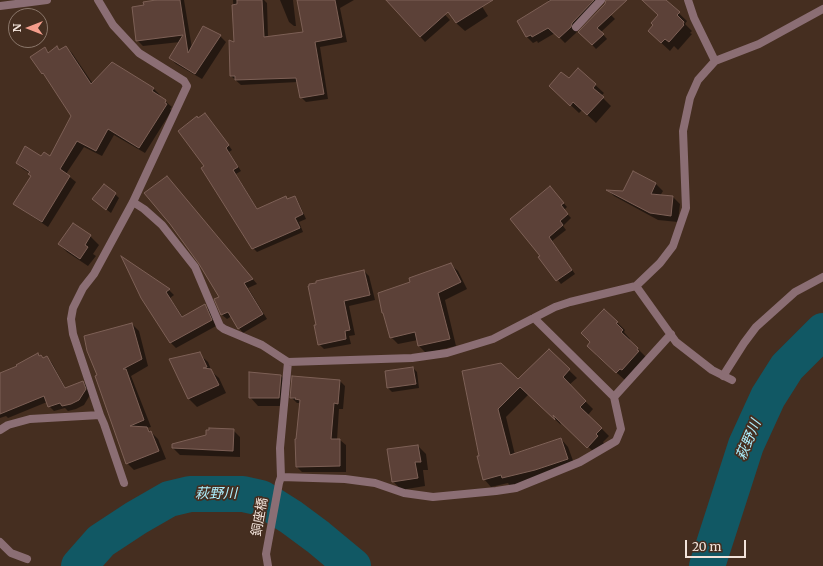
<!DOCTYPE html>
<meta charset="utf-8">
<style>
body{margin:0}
#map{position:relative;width:823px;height:566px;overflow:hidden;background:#452e20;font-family:Merriweather,serif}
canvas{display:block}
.north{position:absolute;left:8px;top:8px;width:40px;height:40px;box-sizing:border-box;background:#452e20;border:1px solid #8a766a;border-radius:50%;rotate:270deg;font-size:11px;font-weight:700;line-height:16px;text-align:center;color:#f2e3da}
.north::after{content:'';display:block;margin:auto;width:14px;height:18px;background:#f49d8b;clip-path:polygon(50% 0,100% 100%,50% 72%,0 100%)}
.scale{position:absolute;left:685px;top:540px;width:61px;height:18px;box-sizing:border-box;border:2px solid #f2e3da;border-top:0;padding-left:5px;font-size:12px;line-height:14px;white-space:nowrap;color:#f2e3da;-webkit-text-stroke:3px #452e20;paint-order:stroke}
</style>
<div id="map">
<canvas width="823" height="566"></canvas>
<div class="north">N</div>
<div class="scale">20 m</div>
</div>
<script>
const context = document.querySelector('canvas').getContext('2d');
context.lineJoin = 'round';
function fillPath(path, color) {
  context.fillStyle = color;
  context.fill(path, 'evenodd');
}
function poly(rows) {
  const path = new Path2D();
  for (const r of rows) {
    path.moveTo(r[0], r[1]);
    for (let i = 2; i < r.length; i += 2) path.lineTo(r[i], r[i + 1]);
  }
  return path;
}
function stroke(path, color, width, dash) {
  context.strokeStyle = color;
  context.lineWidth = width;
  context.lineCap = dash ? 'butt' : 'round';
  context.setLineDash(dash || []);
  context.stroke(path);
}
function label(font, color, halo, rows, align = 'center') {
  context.font = font + ' Merriweather,"Noto Sans JP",serif';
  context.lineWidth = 3.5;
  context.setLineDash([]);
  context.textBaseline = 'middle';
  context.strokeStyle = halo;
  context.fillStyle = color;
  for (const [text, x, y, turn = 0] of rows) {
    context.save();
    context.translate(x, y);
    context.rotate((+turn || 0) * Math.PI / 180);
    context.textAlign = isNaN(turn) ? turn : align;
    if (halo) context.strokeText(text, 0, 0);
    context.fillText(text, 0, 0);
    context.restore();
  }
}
fillPath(poly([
 [152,0,184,0,192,48,220,36,226,42,202,79,176,64,170,58,180,42,143,46,137,40,145,6,152,2],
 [233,0,264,0,267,3,268,37,305,33,298,0,354,0,340,8,347,42,320,47,328,99,306,102,301,97,298,82,241,85,231,76,235,44],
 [280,0,293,0,296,26,294,26,289,22],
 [387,0,431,0,450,20,425,42],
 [451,0,478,0,488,16,465,31,456,23],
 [548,0,596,0,576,33,565,43,555,33,538,43,537,41,533,43,527,37,518,21,550,2],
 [643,0,665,0,687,21,685,24,692,31,690,33,692,34,678,50,674,46,670,51,657,39,654,25,659,15],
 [603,7,615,19,601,32,607,39,596,49,580,32],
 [66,47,72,53,93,84,112,63,154,89,160,95,159,96,172,107,170,109,172,110,145,153,114,135,102,156,84,147,66,174,76,182,48,227,21,209,15,204,32,176,30,173,23,169,17,163,42,157,50,157,73,116,48,79,42,73,45,48,49,53,57,48,60,51],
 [578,69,604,93,601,96,611,106,596,123,582,110,579,113,559,94],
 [209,118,232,150,229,152,241,171,236,174,258,210,286,198,288,200,295,197,298,201,306,219,299,222,303,232,257,252,253,248,206,166,198,119],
 [634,172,656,184,663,191,660,196,673,197,680,204,678,222,658,220,614,196,609,191,624,192],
 [171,182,257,284,248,288,267,319,243,333,239,328,232,316,227,319,222,315,216,299,220,297],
 [550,187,567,207,564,210,571,218,563,226,566,230,552,241,575,274,561,284,540,257],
 [115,194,119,198,111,213,98,203],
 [74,225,90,236,99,245,93,254,96,256,88,266,67,252,59,244],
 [124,259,169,290,174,295,170,298,183,317,205,305,210,311,216,326,176,348,171,343,143,299],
 [450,264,458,271,467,289,445,300,456,346,426,353,419,346,418,340,398,344,391,337,411,283],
 [364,271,369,276,375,300,349,306,355,335,349,336,351,344,324,349,319,344,317,325],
 [604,310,625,330,624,332,630,339,629,340,646,357,625,380,596,355],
 [132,324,139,331,148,366,131,376,151,427,147,428,158,439,166,459,134,470,127,463,98,375],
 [549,351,577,378,569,385,593,409,588,415,609,436,603,442,605,445,596,454,559,420,561,425,529,394,506,417,515,455,561,439,568,447,575,466,510,486,508,483,491,487,484,479,463,372,518,380],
 [37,354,44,359,47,357,52,363,66,389,83,382,88,387,90,395,84,405,76,409,68,411,65,408,54,411,49,406,47,402,8,418,6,416,0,418,0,374,18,366],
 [199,354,208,362,212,372,219,378,226,393,197,407,189,399,171,360],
 [413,368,417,372,419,388,392,392,388,388],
 [281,376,289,384,287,406,258,406,250,397],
 [340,381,345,386,343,409,339,409,337,440,340,440,346,445,346,472,302,472,297,467,301,403,297,403,291,397],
 [233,430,240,437,240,457,180,455,173,448],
 [418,446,426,454,428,470,423,470,425,486,401,490,393,481]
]), '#0007');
stroke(poly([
 [79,566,101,541,136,518,169,499,190,494,243,494,261,498,291,517,318,537,353,566],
 [707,566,746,445,768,397,787,367,823,331]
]), '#115864', 36);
const building = poly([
 [156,0,180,0,188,53,203,26,221,35,195,74,169,58,183,35,136,41,132,7,144,5,143,2,156,0],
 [237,0,262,0,264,37,303,32,297,0,335,0,342,37,315,42,324,94,300,98,296,78,235,80,235,76,230,76,229,40,234,42,232,5,237,4,237,0],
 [386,0,493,0,456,23,448,12,420,37,386,0],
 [551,0,594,0,572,23,571,27,559,38,548,28,532,37,531,35,526,37,517,21,551,0],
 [606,0,627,0,597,28,604,34,592,45,578,32,605,4,606,0],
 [642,0,666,0,680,12,677,15,684,22,683,24,684,25,669,42,665,39,661,43,648,31,653,25,651,23,658,15,642,0],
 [57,46,59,50,66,46,91,84,112,62,154,88,152,91,166,100,165,103,167,104,139,148,108,129,96,151,77,141,60,169,70,176,42,222,13,204,31,176,28,174,30,172,16,163,25,146,41,156,44,152,50,156,71,116,43,73,42,74,30,57,45,47,48,53,57,46],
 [578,68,596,84,593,88,604,97,587,115,573,102,570,106,549,86,561,72,569,78,578,68],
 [205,113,229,145,226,148,238,167,233,170,257,209,286,196,287,199,295,196,303,214,295,218,300,228,252,249,201,168,204,166,178,131,197,116,198,118,205,113],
 [633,171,656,183,651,194,673,196,671,216,650,213,606,190,623,191,633,171],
 [167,176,253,279,244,283,263,314,238,329,228,312,221,315,214,299,219,297,199,264,170,224,144,193,167,176],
 [104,184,116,193,106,210,92,199,104,184],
 [550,186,564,203,561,205,568,214,560,221,563,225,549,237,572,270,556,281,538,257,540,256,510,219,550,186],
 [73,223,91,235,85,245,88,247,80,259,58,244,73,223],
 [121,256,170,289,166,292,182,317,205,304,212,320,170,343,141,298,121,256],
 [451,263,461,282,438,293,450,339,418,346,415,332,390,338,383,313,382,313,378,293,410,282,409,278,451,263],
 [364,270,370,295,344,301,350,330,345,331,346,339,318,345,314,325,316,325,308,286,309,286,309,284,316,283,316,281,364,270],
 [604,309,618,322,616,323,623,330,621,332,638,348,637,350,639,351,622,370,620,369,616,373,587,346,590,342,581,333,604,309],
 [132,323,142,359,123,369,126,369,144,420,130,426,147,427,149,432,151,431,159,451,126,464,95,376,97,375,87,351,84,336,132,323],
 [549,349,570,369,563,377,586,401,580,407,602,428,596,434,598,436,587,448,553,415,555,420,520,387,498,409,510,455,561,438,568,459,535,470,502,478,501,475,483,480,477,456,479,456,462,371,501,363,518,379,549,349],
 [200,352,207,367,203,368,211,369,219,385,188,399,169,359,200,352],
 [38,353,39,356,41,355,43,358,47,356,65,388,83,381,86,389,79,400,71,404,62,406,60,403,48,407,44,396,0,414,0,373,17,366,16,365,38,353],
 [413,367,416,384,387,388,385,371,413,367],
 [249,372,281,375,279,398,249,398,249,372],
 [292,376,340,380,338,404,334,403,331,439,340,439,340,466,296,467,295,439,296,439,300,400,295,399,296,398,290,398,292,376],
 [209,428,234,429,233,451,172,448,172,444,206,435,206,430,209,430,209,428],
 [418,445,421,462,415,462,418,478,392,482,387,449,418,445]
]);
fillPath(building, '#5c4138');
stroke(building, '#7d6056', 1);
stroke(poly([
 [0,6,47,0],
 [576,27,601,0],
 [715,61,759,44,823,9],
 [133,202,144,209,162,225,195,267,220,326,224,329,262,345,288,362,280,448,281,477,279,483,266,554,268,566],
 [636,286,676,342,712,370,732,380],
 [288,362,412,358,447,353,493,339,555,307,570,302,636,286,660,263,673,246,686,208,683,131,690,98,698,80,715,61,694,18,688,0],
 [723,376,744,343,756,327,795,292,823,277],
 [614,397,671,334],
 [100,415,104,424,124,483],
 [0,430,8,425,30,419,100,415,73,334,71,319,73,308,83,288,94,274,133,202,187,86,184,81,139,53,113,25,98,0],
 [281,477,345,479,375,483,404,493,433,497,496,491,516,488,580,462,616,441,621,429,614,397,534,318],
 [0,542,11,553,27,559]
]), '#8b6e74', 8);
label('13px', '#f2e3da', '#452e20', [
 ["銅座橋",260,517,-80]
]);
label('italic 14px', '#aef0fe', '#452e20', [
 ["萩野川",749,440,-67],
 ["萩野川",216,494]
]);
</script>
